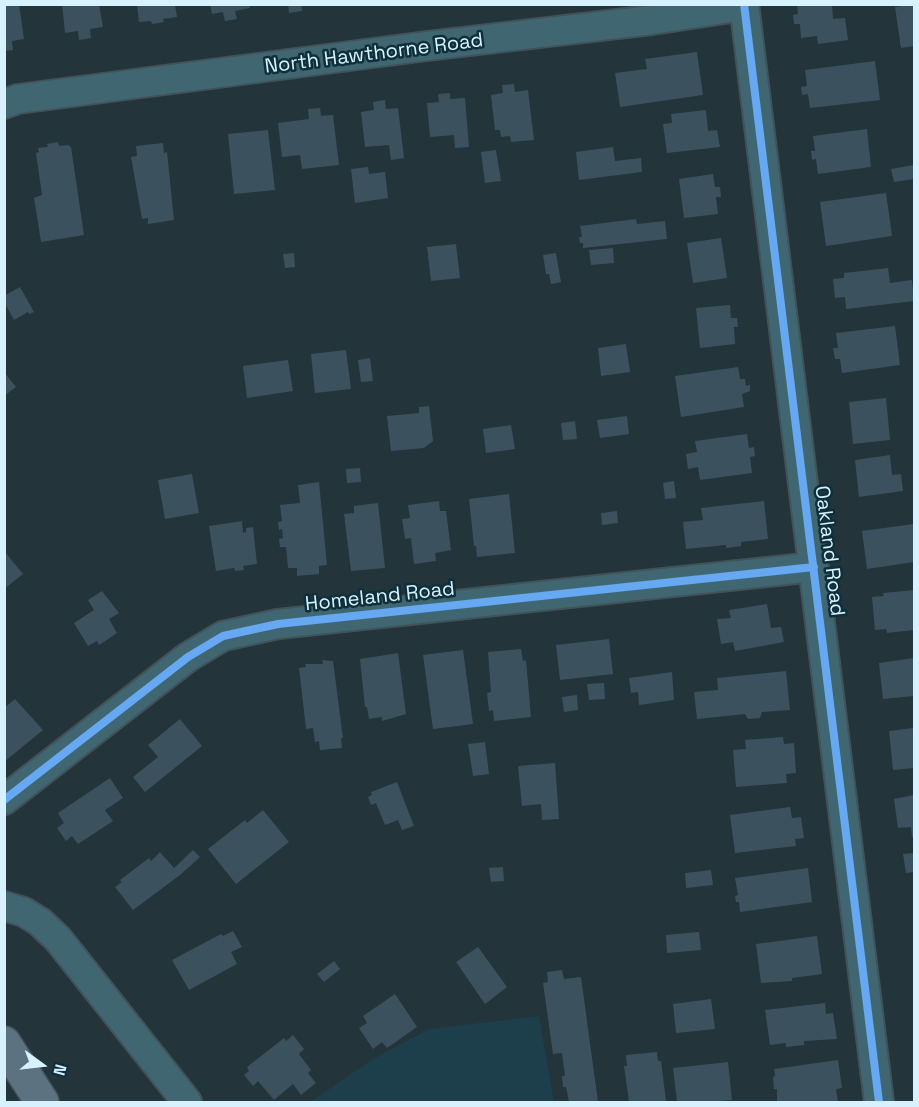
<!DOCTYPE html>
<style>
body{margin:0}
#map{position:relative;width:919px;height:1107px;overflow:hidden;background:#23343b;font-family:"Space Grotesk",sans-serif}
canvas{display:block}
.frame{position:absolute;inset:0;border:6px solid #d7f2fe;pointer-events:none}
.north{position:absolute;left:12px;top:1035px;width:60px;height:60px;-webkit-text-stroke:4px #0e2f3b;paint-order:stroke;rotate:105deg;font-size:16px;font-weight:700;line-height:24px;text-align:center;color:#d7f2fe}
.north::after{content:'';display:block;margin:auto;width:21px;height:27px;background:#d7f2fe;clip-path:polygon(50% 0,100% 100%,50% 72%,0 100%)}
</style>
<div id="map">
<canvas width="919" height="1107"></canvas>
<div class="frame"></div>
<div class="north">N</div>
</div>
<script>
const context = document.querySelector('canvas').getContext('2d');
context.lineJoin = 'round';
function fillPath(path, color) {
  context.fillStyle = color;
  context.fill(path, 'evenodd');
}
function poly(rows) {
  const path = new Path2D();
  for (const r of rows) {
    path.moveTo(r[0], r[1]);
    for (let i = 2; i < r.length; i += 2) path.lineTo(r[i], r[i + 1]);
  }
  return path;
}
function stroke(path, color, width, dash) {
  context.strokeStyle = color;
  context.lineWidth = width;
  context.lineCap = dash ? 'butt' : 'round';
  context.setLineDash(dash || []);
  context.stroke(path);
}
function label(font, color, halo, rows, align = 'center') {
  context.font = font + ' "Space Grotesk",sans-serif';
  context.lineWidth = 5;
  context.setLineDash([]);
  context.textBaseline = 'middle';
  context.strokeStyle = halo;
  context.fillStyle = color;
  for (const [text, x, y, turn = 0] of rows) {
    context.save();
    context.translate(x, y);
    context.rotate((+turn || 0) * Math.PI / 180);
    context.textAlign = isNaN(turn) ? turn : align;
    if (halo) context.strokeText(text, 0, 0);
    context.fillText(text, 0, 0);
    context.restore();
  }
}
fillPath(poly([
 [539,1016,554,1102,310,1102,373,1059,429,1029]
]), '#1d3e4b');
fillPath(poly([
 [4,4,19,4,24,39,12,41,13,50,4,51],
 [62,4,99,4,103,27,90,29,91,38,79,40,78,31,65,33],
 [210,4,249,4,250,8,235,11,237,19,225,21,223,12,212,14],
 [288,4,301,4,302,11,289,13],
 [797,4,832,4,833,19,845,18,848,40,818,44,817,36,801,38,800,24,794,24,793,15,798,14],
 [914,4,914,46,901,48,895,7],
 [137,5,175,5,177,17,163,19,164,22,152,24,151,21,139,22],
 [697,52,703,95,620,107,615,73,647,69,645,59],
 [875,61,880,100,810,108,808,94,802,95,801,87,807,86,805,70],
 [514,84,515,92,528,90,534,140,511,142,510,136,501,137,500,130,495,130,491,95,503,93,502,85],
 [450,93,450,99,465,98,469,147,455,148,454,135,430,137,427,103,439,102,438,94],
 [385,100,386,109,398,108,404,158,391,160,389,145,365,147,361,112,374,110,373,102],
 [320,108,321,116,333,115,339,165,302,169,300,155,282,157,278,123,309,119,308,109],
 [706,110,708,131,717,130,720,147,667,153,663,124,672,123,671,114],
 [867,129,871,167,818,174,816,159,812,160,811,151,815,151,813,136],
 [268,130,275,190,234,194,228,134],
 [58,142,59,146,68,145,71,147,84,235,41,242,34,198,42,195,36,153,39,152,38,148,48,147,47,144],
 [163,143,164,153,167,152,174,220,148,224,148,218,142,219,131,157,137,156,136,146],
 [613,147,615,161,641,158,642,172,579,180,576,152],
 [496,150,501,181,485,183,481,152],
 [914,165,914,179,894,182,891,169],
 [368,167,369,174,385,172,388,198,355,203,351,169],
 [713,174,715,187,720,187,721,197,716,197,718,214,684,218,679,179],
 [886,193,892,236,826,246,820,202],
 [636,219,637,224,665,221,667,239,583,248,583,243,580,243,579,237,582,237,580,226],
 [721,238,727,278,693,283,687,243],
 [456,244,460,278,431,281,427,247],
 [613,248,614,263,591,265,589,250],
 [294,253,295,267,285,268,283,254],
 [556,253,561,282,551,284,549,274,546,274,543,255],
 [888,268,890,283,912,280,914,301,846,309,845,297,835,298,833,279,844,278,844,273],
 [20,287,34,312,29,314,28,312,14,320,4,302,4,296],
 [730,305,731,318,737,318,738,327,734,327,735,344,700,348,696,308],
 [895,326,900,365,842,373,840,359,835,359,833,348,838,348,836,333],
 [626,344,630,372,601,376,598,348],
 [346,350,351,389,315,393,311,354],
 [370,358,373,381,361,382,358,360],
 [288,360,293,391,247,398,243,366],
 [738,367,740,379,745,379,746,386,750,385,750,391,742,394,744,407,681,417,675,376],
 [4,372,16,387,4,396],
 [886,398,890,440,853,444,849,402],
 [429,406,433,441,424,448,391,451,387,416,419,413,419,407],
 [627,416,629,434,600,438,597,420],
 [575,421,577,439,563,440,561,423],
 [511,425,515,449,486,453,483,429],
 [747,434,749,448,754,447,755,456,750,457,752,473,700,480,698,467,688,469,686,454,697,452,695,441],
 [890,455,892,475,901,474,903,491,859,497,855,460],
 [360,468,361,482,347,483,346,469],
 [192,474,199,513,165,519,158,480],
 [674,481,676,498,665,499,663,483],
 [319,482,327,565,319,566,319,574,297,576,297,568,288,568,286,547,280,547,279,539,283,538,282,529,279,530,278,522,282,521,280,505,300,503,298,485],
 [509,494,515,553,477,557,476,546,474,546,469,499],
 [439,501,440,511,446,511,451,550,435,553,436,561,414,564,411,538,405,539,402,519,410,518,408,505],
 [764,501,768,539,741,542,741,546,726,548,726,545,686,549,683,522,703,520,701,508],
 [378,503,385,568,351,571,344,514,354,513,354,506],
 [617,511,618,523,602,525,601,513],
 [242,521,243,533,246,532,246,528,253,527,257,564,243,566,244,570,235,571,234,568,216,571,209,526],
 [914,524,914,562,867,569,862,531],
 [4,551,23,574,4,589],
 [914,590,914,630,887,633,886,629,875,630,872,597,884,596,883,593],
 [102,591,119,613,109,619,117,633,99,645,97,641,88,646,74,623,94,610,88,600],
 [767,604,771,628,781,627,784,642,735,651,733,642,721,644,717,619,731,618,729,610],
 [609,639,613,674,560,680,556,645],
 [521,649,523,661,526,660,531,717,494,721,493,710,489,711,487,693,491,692,488,652],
 [463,650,473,724,433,729,423,655],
 [398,653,406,714,382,721,382,717,369,719,367,707,365,707,360,659],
 [914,658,914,696,883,699,879,663],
 [322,660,333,661,343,738,341,738,342,748,320,750,319,741,315,742,313,728,306,729,299,668,306,667,305,664,323,664],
 [786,671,790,710,762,712,760,718,748,719,745,714,697,719,694,692,718,690,717,678],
 [672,672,674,700,639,705,638,692,631,693,629,678],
 [604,683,605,699,589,700,587,684],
 [577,695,578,710,564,712,562,697],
 [15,699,43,730,4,762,4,708],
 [180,719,202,746,145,792,133,777,158,757,148,745],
 [914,728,914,768,893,770,889,731],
 [783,737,784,744,794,743,796,773,786,774,787,783,736,787,733,750,746,749,745,740],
 [485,742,489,774,473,776,468,744],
 [555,763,559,819,542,820,541,804,522,806,518,766],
 [110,778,123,798,105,810,113,821,78,844,72,836,66,841,57,828,64,823,58,813],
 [397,782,414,826,402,830,398,820,385,825,376,803,371,805,368,797,372,795,371,792],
 [914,795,914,836,912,837,911,827,898,828,894,799],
 [790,807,792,818,801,817,804,838,795,839,796,846,735,853,730,815],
 [263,810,289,842,236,884,208,849,245,820,247,823],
 [193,850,200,857,180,875,133,910,115,887,122,882,120,880,149,858,151,861,160,852,174,868],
 [914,853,914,872,906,873,903,854],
 [503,867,504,881,491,882,489,868],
 [808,868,812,902,740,912,739,902,736,902,735,896,738,895,735,878],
 [711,870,713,885,686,888,685,873],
 [233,931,242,947,231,952,237,964,189,990,172,960,221,934,223,936],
 [699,932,701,950,667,953,666,935],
 [817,936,822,974,792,978,792,981,761,983,756,944],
 [478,947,507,987,485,1004,456,962],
 [334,961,340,969,324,982,317,974],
 [562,970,564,979,581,977,598,1102,569,1102,566,1087,563,1087,562,1076,565,1076,562,1053,553,1054,543,983,548,982,547,972],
 [395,994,417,1027,387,1048,382,1042,373,1049,359,1028,367,1023,363,1016],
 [711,999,715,1029,676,1033,673,1004],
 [825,1003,826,1014,833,1013,837,1039,804,1041,804,1045,786,1047,786,1043,770,1045,765,1010],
 [293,1035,304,1049,299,1054,311,1070,308,1073,316,1083,301,1095,293,1084,274,1100,258,1081,253,1086,244,1075,249,1071,247,1067,284,1038,286,1041],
 [657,1052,658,1061,661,1061,666,1101,629,1102,624,1066,627,1066,626,1055],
 [838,1060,842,1088,836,1089,838,1102,777,1102,777,1089,774,1089,773,1077,775,1076,774,1069],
 [728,1062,732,1100,706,1102,677,1102,673,1068]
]), '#3c515e');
const street = poly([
 [744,4,879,1102],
 [4,104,18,99,427,46,652,20,744,6],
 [4,800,188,657,223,636,278,624,814,567],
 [4,906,24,912,40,922,58,939,187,1102]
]);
const primary = poly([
 [4,1043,42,1102]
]);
stroke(street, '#415259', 32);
stroke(primary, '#415259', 36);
stroke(street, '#406672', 28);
stroke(primary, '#5c7280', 33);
stroke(poly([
 [744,4,879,1102],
 [4,800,188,657,223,636,278,624,814,567]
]), '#66a8f1', 8);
label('20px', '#d7f2fe', '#0e2f3b', [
 ["North Hawthorne Road",374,54,-7],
 ["Oakland Road",829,551,83],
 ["Homeland Road",380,597,-6]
]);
</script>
